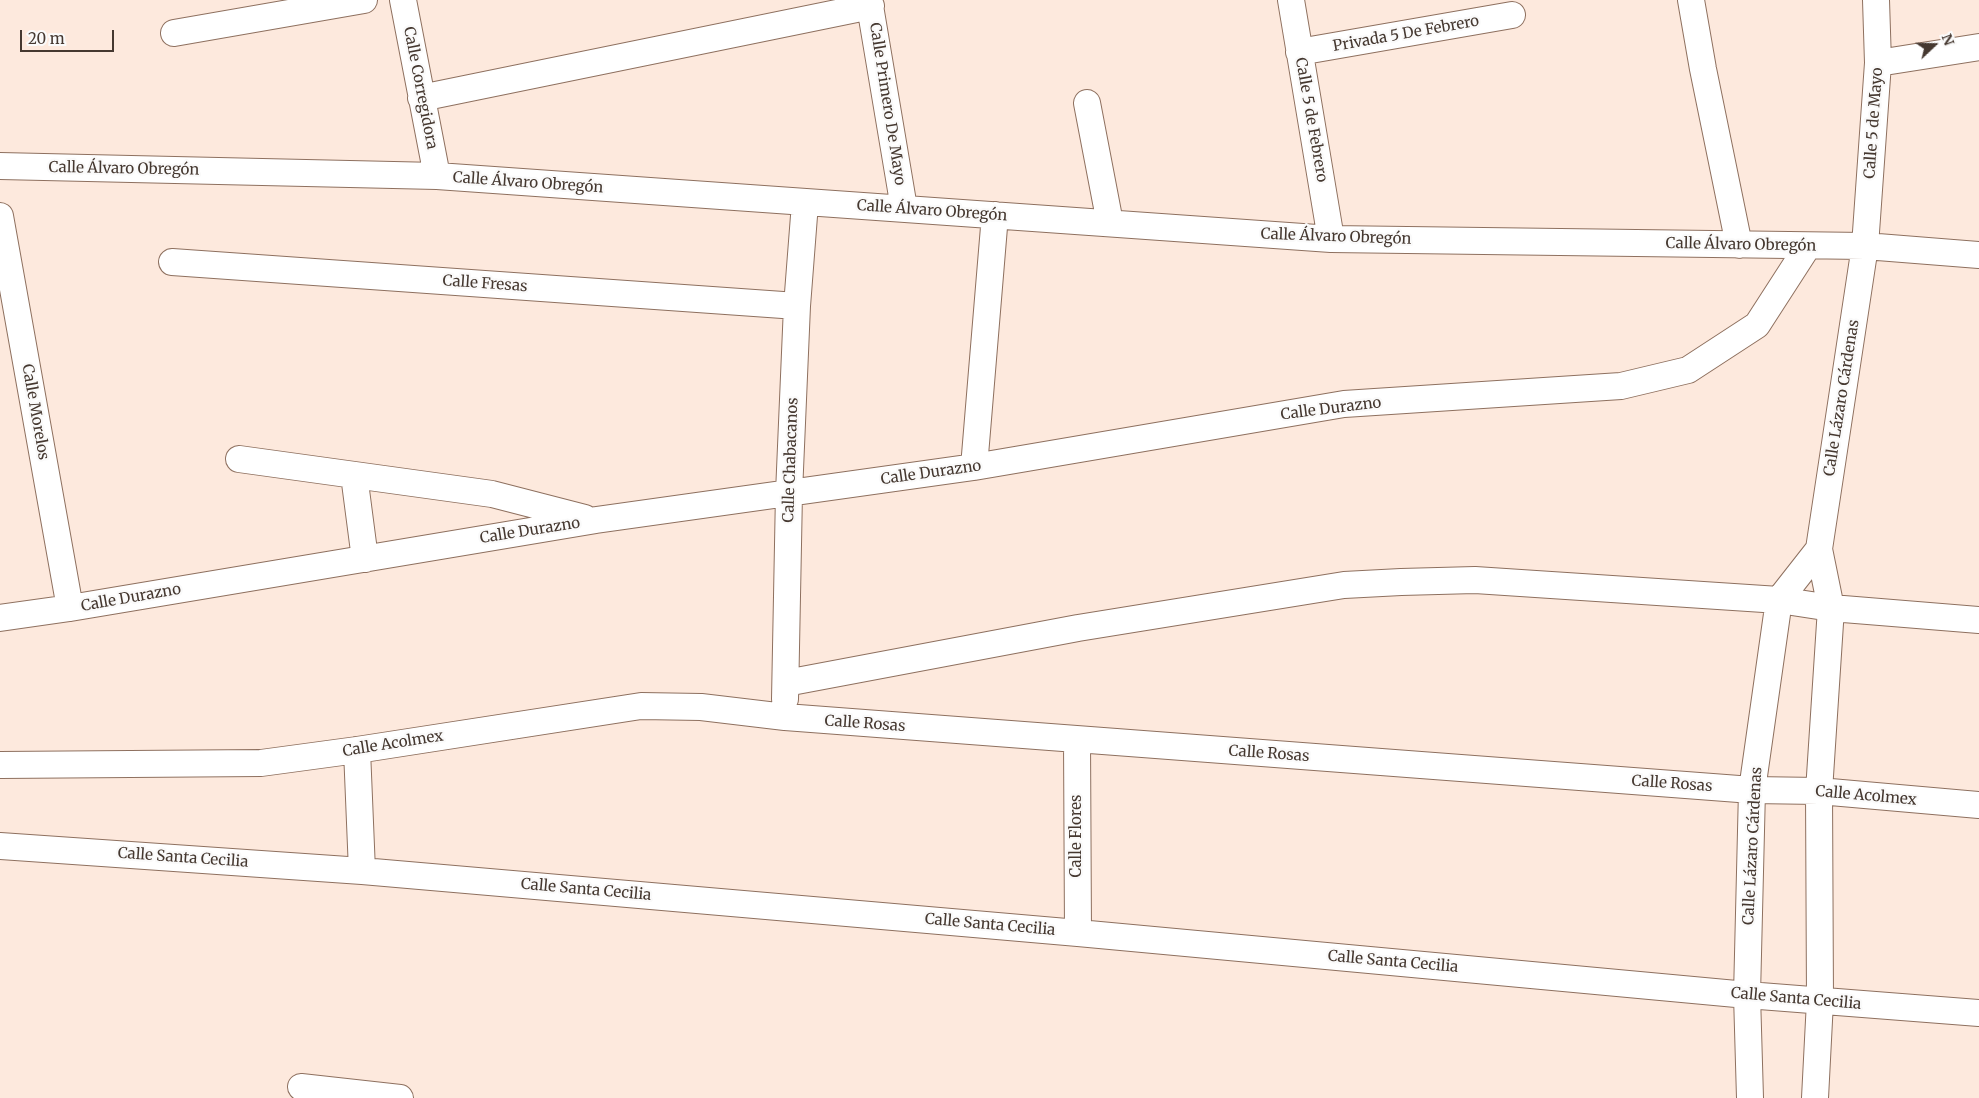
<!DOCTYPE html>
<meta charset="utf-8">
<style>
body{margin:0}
#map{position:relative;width:1979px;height:1098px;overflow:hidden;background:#fde9dd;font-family:Merriweather,serif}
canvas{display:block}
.north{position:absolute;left:1909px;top:20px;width:50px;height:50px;-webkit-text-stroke:4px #fafafa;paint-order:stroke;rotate:69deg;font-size:14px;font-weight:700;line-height:20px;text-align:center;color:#453830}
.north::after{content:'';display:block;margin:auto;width:18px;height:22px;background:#453830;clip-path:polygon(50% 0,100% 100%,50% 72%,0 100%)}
.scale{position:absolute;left:20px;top:30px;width:94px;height:22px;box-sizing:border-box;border:2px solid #453830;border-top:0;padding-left:6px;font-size:15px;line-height:18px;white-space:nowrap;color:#453830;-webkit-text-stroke:4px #fafafa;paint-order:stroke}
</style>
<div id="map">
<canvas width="1979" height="1098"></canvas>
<div class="north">N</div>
<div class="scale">20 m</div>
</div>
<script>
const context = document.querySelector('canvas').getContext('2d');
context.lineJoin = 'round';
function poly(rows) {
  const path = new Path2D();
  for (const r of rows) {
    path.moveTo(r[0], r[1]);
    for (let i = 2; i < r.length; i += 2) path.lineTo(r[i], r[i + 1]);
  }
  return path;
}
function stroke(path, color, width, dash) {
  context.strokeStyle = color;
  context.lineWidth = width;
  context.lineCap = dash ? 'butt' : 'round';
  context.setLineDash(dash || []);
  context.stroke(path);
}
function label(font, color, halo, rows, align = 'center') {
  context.font = font + ' Merriweather,serif';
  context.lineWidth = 4.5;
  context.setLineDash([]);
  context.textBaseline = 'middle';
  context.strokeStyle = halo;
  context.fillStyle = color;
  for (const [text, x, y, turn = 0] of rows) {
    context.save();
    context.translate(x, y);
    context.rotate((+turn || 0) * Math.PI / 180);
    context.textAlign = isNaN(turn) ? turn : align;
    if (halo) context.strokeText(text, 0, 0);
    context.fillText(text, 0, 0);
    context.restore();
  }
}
const minor = poly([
 [403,0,437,176],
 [869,0,904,208],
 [1291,0,1331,239],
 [1691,0,1703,69,1739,245],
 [174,33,364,0],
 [1299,52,1512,15],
 [1878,63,1979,47],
 [421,98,871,6],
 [1087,103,1110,223],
 [0,166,437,176,1331,239,1865,246,1979,255],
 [0,216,70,608],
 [172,262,797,306],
 [239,459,492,494,585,518],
 [974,467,995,215],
 [354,475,365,559],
 [0,618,70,608,596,520,974,467,1344,404,1621,386,1688,370,1757,325,1808,246],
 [786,683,1078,628,1344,585,1401,582,1475,580,1779,600,1831,608,1979,620],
 [785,699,789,493,797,306,805,203],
 [1077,740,1078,933],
 [357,750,362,871],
 [0,765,261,763,357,750,641,706,701,707,785,717,1752,790,1819,791,1979,805],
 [0,846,362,871,1078,933,1747,995,1979,1013],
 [301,1087,400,1098],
 [1750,1098,1747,995,1752,790,1779,600,1819,549],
 [1815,1098,1820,1001,1819,791,1831,608,1819,549,1865,246,1878,63,1876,0]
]);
stroke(minor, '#8e705f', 28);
stroke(minor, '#fff', 26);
label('15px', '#453830', '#fafafa', [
 ["Privada 5 De Febrero",1406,34,-10],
 ["Calle Corregidora",420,88,79],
 ["Calle Primero De Mayo",887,104,81],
 ["Calle 5 de Febrero",1311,120,80],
 ["Calle 5 de Mayo",1874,123,-86],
 ["Calle Álvaro Obregón",124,169,1],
 ["Calle Álvaro Obregón",528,183,4],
 ["Calle Álvaro Obregón",932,211,4],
 ["Calle Álvaro Obregón",1336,237,2],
 ["Calle Álvaro Obregón",1741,245,1],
 ["Calle Fresas",485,284,4],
 ["Calle Lázaro Cárdenas",1842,398,-81],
 ["Calle Durazno",1331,409,-7],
 ["Calle Morelos",35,412,80],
 ["Calle Chabacanos",791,460,-88],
 ["Calle Durazno",931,473,-8],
 ["Calle Durazno",530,531,-9],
 ["Calle Durazno",131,598,-10],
 ["Calle Rosas",865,724,4],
 ["Calle Acolmex",393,744,-9],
 ["Calle Rosas",1269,754,4],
 ["Calle Rosas",1672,784,4],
 ["Calle Acolmex",1866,796,5],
 ["Calle Flores",1077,836,-90],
 ["Calle Lázaro Cárdenas",1753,846,-87],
 ["Calle Santa Cecilia",183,858,4],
 ["Calle Santa Cecilia",586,890,5],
 ["Calle Santa Cecilia",990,925,5],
 ["Calle Santa Cecilia",1393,962,5],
 ["Calle Santa Cecilia",1796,999,5]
]);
</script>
